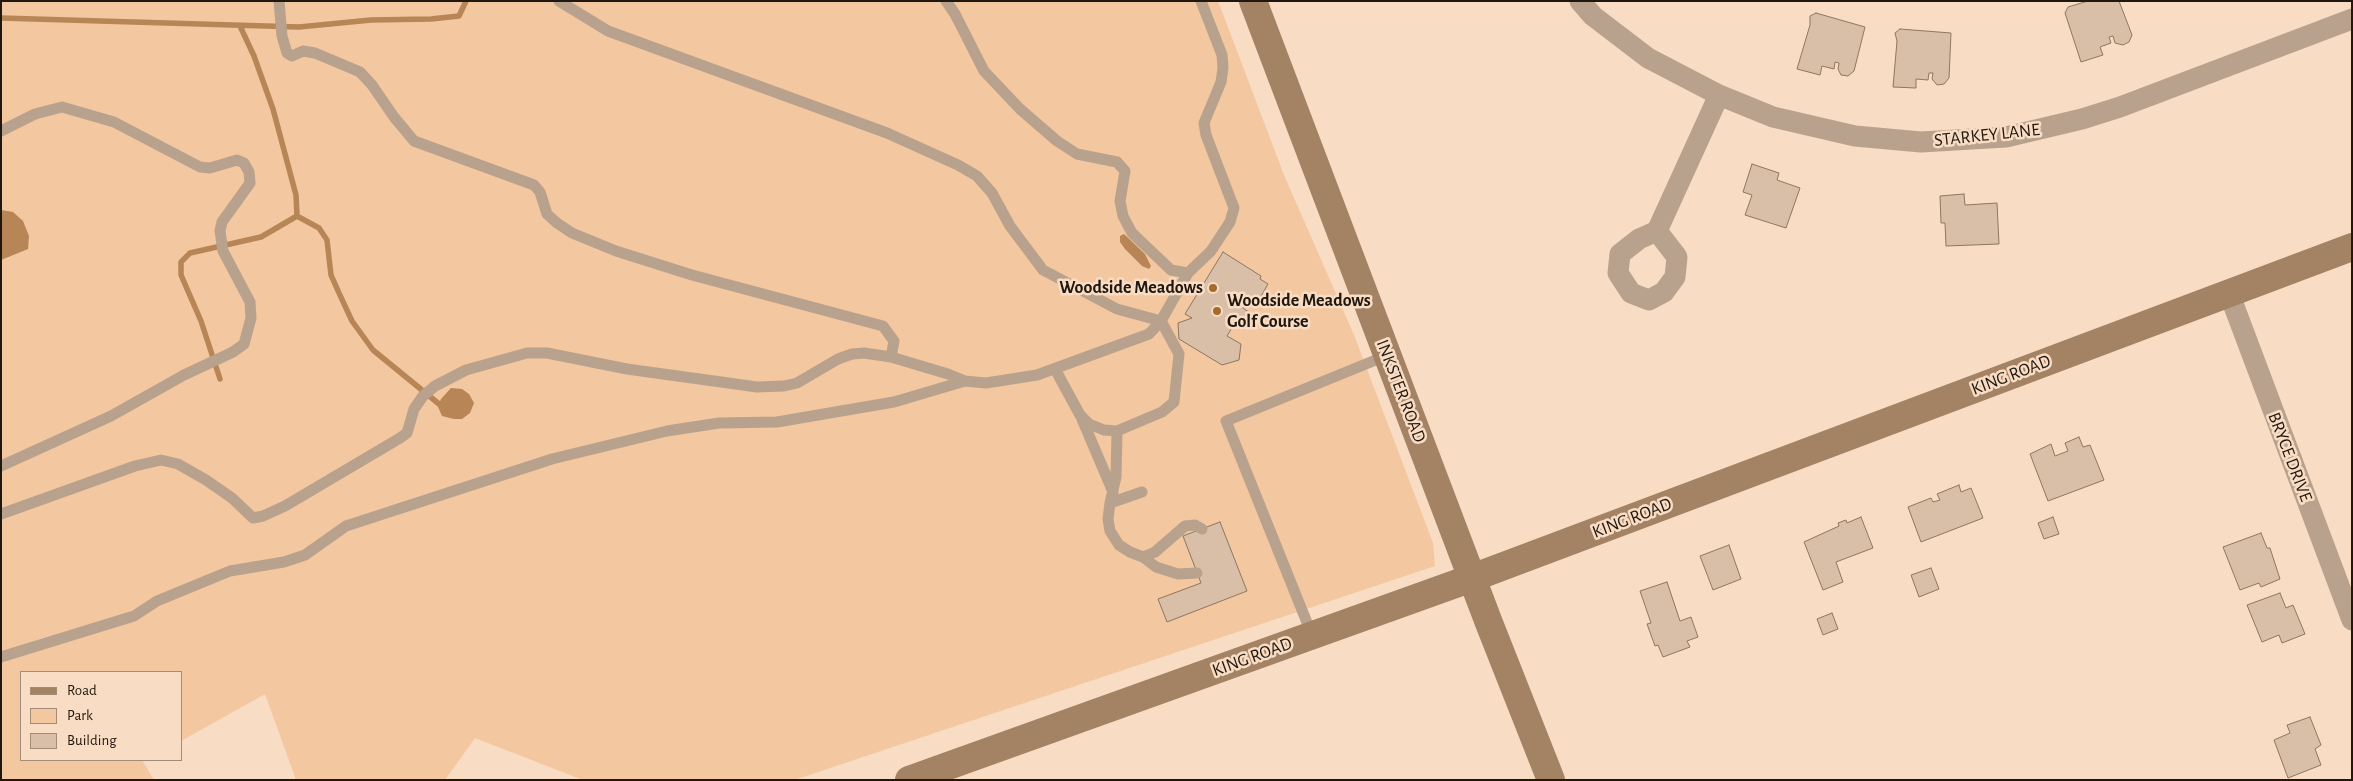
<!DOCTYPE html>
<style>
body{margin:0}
#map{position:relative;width:2353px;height:781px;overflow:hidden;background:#f8dcc4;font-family:"Alegreya Sans",sans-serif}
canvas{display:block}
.frame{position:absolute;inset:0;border:2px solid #20170e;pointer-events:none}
.legend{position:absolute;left:20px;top:671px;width:162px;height:90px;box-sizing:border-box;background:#f8dcc4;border:1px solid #a28d7b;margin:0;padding:6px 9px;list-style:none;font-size:15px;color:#20170e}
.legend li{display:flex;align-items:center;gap:10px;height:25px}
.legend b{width:25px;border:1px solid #a28d7b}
</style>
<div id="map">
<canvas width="2353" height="781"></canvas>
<div class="frame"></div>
<ul class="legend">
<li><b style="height:6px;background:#a48264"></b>Road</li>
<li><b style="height:14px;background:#f3c79f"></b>Park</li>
<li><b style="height:14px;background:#d9bfa7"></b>Building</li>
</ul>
</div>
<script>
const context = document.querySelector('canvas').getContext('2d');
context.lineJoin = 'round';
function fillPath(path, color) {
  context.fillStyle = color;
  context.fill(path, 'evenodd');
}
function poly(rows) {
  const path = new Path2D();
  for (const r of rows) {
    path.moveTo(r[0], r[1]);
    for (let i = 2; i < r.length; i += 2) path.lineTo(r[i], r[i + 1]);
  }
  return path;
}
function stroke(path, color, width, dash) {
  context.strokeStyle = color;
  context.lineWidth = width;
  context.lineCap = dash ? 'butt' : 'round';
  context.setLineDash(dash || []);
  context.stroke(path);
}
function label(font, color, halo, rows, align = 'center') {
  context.font = font + ' "Alegreya Sans",sans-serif';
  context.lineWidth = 5;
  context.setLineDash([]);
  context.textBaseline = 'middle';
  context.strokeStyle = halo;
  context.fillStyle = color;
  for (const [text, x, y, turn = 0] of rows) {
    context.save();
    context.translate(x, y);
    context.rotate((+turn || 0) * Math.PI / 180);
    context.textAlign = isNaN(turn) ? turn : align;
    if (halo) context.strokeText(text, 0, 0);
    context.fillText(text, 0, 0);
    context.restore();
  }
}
fillPath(poly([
 [1,1,1218,1,1284,175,1354,335,1433,543,1435,566,794,780,583,780,475,738,445,780,296,780,265,694,181,741,181,672,21,672,21,760,142,760,154,780,1,780]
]), '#f3c79f');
fillPath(poly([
 [1,210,13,212,23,221,29,236,28,249,1,260],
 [1124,234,1145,254,1151,266,1149,269,1142,266,1125,249,1120,242,1120,236],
 [451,388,462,389,469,394,474,403,470,413,462,419,454,419,442,416,438,407,441,399]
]), '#b78556');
stroke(poly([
 [1,18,299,27,371,20,431,19,459,16,466,1],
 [297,216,319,228,327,240,331,275,339,293,352,321,373,350,439,404],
 [220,379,201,321,181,275,181,262,190,253,261,237,297,216,296,195,273,109,254,56,240,26]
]), '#b78556', 5.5);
const building = poly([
 [2088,1,2119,1,2132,35,2129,42,2123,45,2115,43,2113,36,2109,37,2111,43,2100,47,2103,55,2081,62,2065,13,2068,7,2088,1],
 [1816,13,1865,27,1854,71,1848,76,1841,75,1838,69,1839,63,1835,62,1834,69,1822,66,1820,75,1797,69,1810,25,1810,16,1816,13],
 [1900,29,1951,33,1949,78,1944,84,1937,85,1932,79,1933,73,1929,73,1928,80,1916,79,1916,88,1893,87,1897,41,1895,33,1900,29],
 [1752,164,1779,173,1777,180,1800,188,1786,228,1745,215,1752,195,1743,192,1752,164],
 [1964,194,1965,205,1997,203,1999,244,1946,246,1945,223,1941,223,1940,196,1964,194],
 [1223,252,1261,276,1260,279,1268,284,1256,305,1248,301,1243,308,1250,313,1245,320,1239,316,1227,336,1241,344,1239,360,1222,365,1179,339,1178,323,1192,318,1185,314,1223,252],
 [2079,437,2083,447,2090,445,2104,480,2048,501,2030,454,2051,444,2055,456,2068,451,2065,443,2079,437],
 [1959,485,1961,492,1971,488,1983,518,1921,542,1908,507,1931,498,1933,502,1940,500,1937,494,1959,485],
 [1861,517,1873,548,1836,562,1843,582,1823,590,1804,542,1839,526,1838,523,1846,520,1847,523,1861,517],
 [2053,517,2059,534,2044,539,2038,523,2053,517],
 [1220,522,1247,591,1167,622,1158,599,1201,583,1183,536,1220,522],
 [2261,533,2267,548,2270,548,2280,579,2261,587,2259,583,2240,590,2223,547,2261,533],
 [1729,545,1741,579,1713,590,1700,556,1729,545],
 [1931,568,1939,589,1919,597,1911,575,1931,568],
 [1667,582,1680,621,1691,617,1698,637,1687,641,1690,647,1663,657,1658,645,1655,646,1647,624,1651,623,1640,591,1667,582],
 [2280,593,2286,608,2293,605,2305,634,2282,643,2279,635,2262,642,2247,605,2280,593],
 [1832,613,1838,629,1823,635,1817,619,1832,613],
 [2310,717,2321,745,2315,749,2321,765,2288,778,2274,740,2290,733,2287,725,2310,717]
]);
fillPath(building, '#d9bfa7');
stroke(building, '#8e7660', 1);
stroke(poly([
 [559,1,608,31,887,133,958,165,977,176,992,193,1010,226,1043,270,1117,309,1161,321,1179,354,1174,402,1162,412,1117,431,1104,430,1089,424,1080,415,1055,369],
 [946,1,955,14,984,71,1020,109,1057,141,1077,154,1117,162,1125,171,1120,201,1123,216,1132,233,1171,270,1188,273],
 [1,131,35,114,62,107,114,122,200,167,210,168,237,160,244,163,249,172,250,183,222,222,220,231,223,251,250,302,251,318,244,344,233,352,184,375,111,416,1,466],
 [891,357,948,374,965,381],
 [1082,419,1113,492],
 [1117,431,1116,477,1110,503,1142,492],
 [1110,503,1108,519,1110,531,1119,545,1130,552,1143,557,1156,567,1178,574,1197,573],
 [1,514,135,466,161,460,178,464,206,480,232,498,253,518,263,516,285,506,400,438,407,433,414,409,423,396,435,386,466,370,527,353,547,353,627,369,757,387,784,386,797,383,838,359,852,354,864,353,891,357,894,341,883,326,692,275,616,251,572,233,557,223,547,214,540,192,534,185,414,141,394,117,372,85,360,72,315,53,303,51,292,56,287,53,282,36,279,1],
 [1143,557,1155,552,1185,526,1195,525,1202,529],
 [1312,635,1226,421,1388,355],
 [1,657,134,616,157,601,230,571,284,562,305,555,346,526,552,459,667,431,719,423,777,422,894,402,965,381,986,383,1037,375,1149,334,1161,321,1188,273,1211,251,1230,222,1234,208,1206,135,1204,123,1221,82,1223,68,1222,55,1201,1]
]), '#b9a28d', 11);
stroke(poly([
 [1580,1,1593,16,1648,58,1719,95,1773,117,1855,136,1921,142,2006,137,2082,119,2120,107,2352,19],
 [1657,231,1677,257,1675,277,1664,292,1649,300,1631,293,1618,273,1620,254,1639,239,1657,231,1719,95],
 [2229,293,2352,620]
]), '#b9a28d', 21);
stroke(poly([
 [1253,1,1489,623,1551,780],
 [909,780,1472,578,2352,247]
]), '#a48264', 28);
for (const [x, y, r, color] of [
 [1213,288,5,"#a66a2c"],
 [1217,311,5,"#a66a2c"]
]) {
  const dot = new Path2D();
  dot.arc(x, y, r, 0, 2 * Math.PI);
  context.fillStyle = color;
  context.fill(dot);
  stroke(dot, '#f8dcc4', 2);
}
label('18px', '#20170e', '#f8dcc4', [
 ["STARKEY LANE",1987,135,-6],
 ["KING ROAD",2011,375,-21],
 ["INKSTER ROAD",1401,391,69],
 ["BRYCE DRIVE",2290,457,69],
 ["KING ROAD",1632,518,-21],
 ["KING ROAD",1252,657,-20]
]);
label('bold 18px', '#20170e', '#f8dcc4', [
 ["Woodside Meadows",1203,288],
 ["Woodside Meadows",1227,301,"left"],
 ["Golf Course",1227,322,"left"]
], 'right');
</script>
